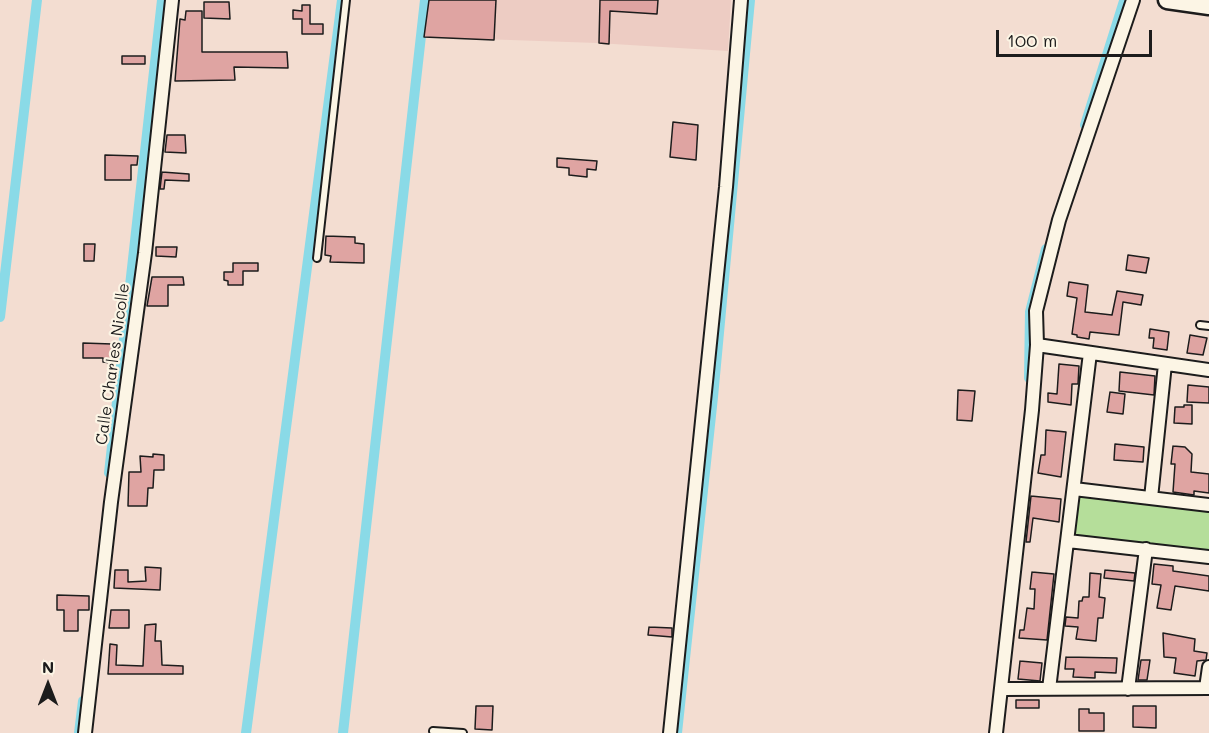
<!DOCTYPE html>
<style>
body{margin:0}
#map{position:relative;width:1209px;height:733px;overflow:hidden;background:#f3ddd1;font-family:Mali,sans-serif}
canvas{display:block}
.north{position:absolute;left:18px;top:655px;width:60px;height:60px;-webkit-text-stroke:4px #fcf5e5;paint-order:stroke;rotate:0deg;font-size:16px;font-weight:700;line-height:24px;text-align:center;color:#1c1c1c}
.north::after{content:'';display:block;margin:auto;width:21px;height:27px;background:#1c1c1c;clip-path:polygon(50% 0,100% 100%,50% 72%,0 100%)}
.scale{position:absolute;left:996px;top:30px;width:156px;height:27px;box-sizing:border-box;border:3px solid #1c1c1c;border-top:0;padding-left:8px;font-size:18px;line-height:21px;white-space:nowrap;color:#1c1c1c;-webkit-text-stroke:4px #fcf5e5;paint-order:stroke}
</style>
<div id="map">
<canvas width="1209" height="733"></canvas>
<div class="north">N</div>
<div class="scale">100 m</div>
</div>
<script>
const context = document.querySelector('canvas').getContext('2d');
context.lineJoin = 'round';
function fillPath(path, color) {
  context.fillStyle = color;
  context.fill(path, 'evenodd');
}
function poly(rows) {
  const path = new Path2D();
  for (const r of rows) {
    path.moveTo(r[0], r[1]);
    for (let i = 2; i < r.length; i += 2) path.lineTo(r[i], r[i + 1]);
  }
  return path;
}
function stroke(path, color, width, dash) {
  context.strokeStyle = color;
  context.lineWidth = width;
  context.lineCap = dash ? 'butt' : 'round';
  context.setLineDash(dash || []);
  context.stroke(path);
}
function label(font, color, halo, rows, align = 'center') {
  context.font = font + ' Mali,sans-serif';
  context.lineWidth = 4.5;
  context.setLineDash([]);
  context.textBaseline = 'middle';
  context.strokeStyle = halo;
  context.fillStyle = color;
  for (const [text, x, y, turn = 0] of rows) {
    context.save();
    context.translate(x, y);
    context.rotate((+turn || 0) * Math.PI / 180);
    context.textAlign = isNaN(turn) ? turn : align;
    if (halo) context.strokeText(text, 0, 0);
    context.fillText(text, 0, 0);
    context.restore();
  }
}
fillPath(poly([
 [429,0,731,0,728,51,597,43,424,37]
]), '#edccc3');
fillPath(poly([
 [1079,495,1209,510,1209,550,1075,536]
]), '#b5de9a');
stroke(poly([
 [1085,125,1124,1],
 [0,317,37,0],
 [1029,378,1030,312,1046,249],
 [109,473,162,0],
 [79,733,83,701],
 [246,733,342,0],
 [343,733,425,0],
 [677,733,713,397,750,0]
]), '#8adae7', 10);
const building = poly([
 [429,0,496,0,494,40,424,37,429,0],
 [600,0,658,0,657,14,610,11,609,44,599,43,600,0],
 [204,2,229,2,230,19,204,18,204,2],
 [302,5,310,5,310,24,323,24,323,34,302,34,302,19,293,19,293,10,302,11,302,5],
 [186,11,202,11,202,52,287,52,288,68,234,67,235,80,175,81,180,19,185,20,186,11],
 [122,56,145,56,145,64,122,64,122,56],
 [673,122,698,125,696,160,670,157,673,122],
 [167,135,185,135,186,153,165,152,167,135],
 [105,155,138,156,137,165,131,165,131,180,105,180,105,155],
 [557,158,597,161,596,170,587,169,587,177,569,175,569,168,557,167,557,158],
 [162,172,189,174,189,181,165,180,164,189,160,189,162,172],
 [326,236,355,237,355,243,364,244,364,263,330,262,331,256,325,255,326,236],
 [84,244,95,244,94,261,84,261,84,244],
 [156,247,177,247,176,257,156,256,156,247],
 [1128,255,1149,258,1146,273,1126,270,1128,255],
 [233,263,258,263,258,271,243,271,243,285,228,285,228,281,224,280,224,272,233,272,233,263],
 [152,277,183,277,184,285,168,285,168,306,147,306,152,277],
 [1069,282,1088,285,1085,312,1112,315,1117,291,1143,295,1141,305,1123,302,1119,335,1090,332,1089,339,1077,337,1077,335,1072,334,1077,298,1067,296,1069,282],
 [1150,329,1169,332,1167,350,1153,348,1154,338,1149,338,1150,329],
 [1190,335,1207,338,1203,355,1187,353,1190,335],
 [83,343,112,344,111,363,103,362,103,358,83,358,83,343],
 [1059,364,1079,366,1078,384,1072,384,1071,405,1048,402,1048,393,1057,394,1059,364],
 [1120,372,1155,376,1154,395,1119,391,1120,372],
 [1188,385,1209,387,1209,403,1187,402,1188,385],
 [958,390,975,391,972,421,957,420,958,390],
 [1110,392,1125,394,1123,414,1107,412,1110,392],
 [1184,405,1192,405,1192,424,1174,423,1175,407,1184,407,1184,405],
 [1046,430,1066,432,1061,477,1038,473,1041,455,1045,455,1046,430],
 [1115,444,1144,447,1143,462,1114,460,1115,444],
 [1173,446,1185,447,1192,454,1191,472,1209,474,1209,493,1194,491,1194,495,1173,492,1175,464,1171,464,1173,446],
 [153,454,164,455,164,470,154,470,153,488,148,488,147,506,128,506,129,472,141,472,140,456,153,457,153,454],
 [1031,496,1061,499,1059,522,1033,518,1030,542,1026,542,1031,496],
 [1154,564,1173,566,1173,571,1209,576,1209,591,1175,586,1171,610,1157,608,1161,585,1152,584,1154,564],
 [145,567,161,568,160,590,114,588,115,570,128,570,128,582,146,581,145,567],
 [1105,570,1135,573,1134,581,1104,578,1105,570],
 [1032,572,1054,574,1047,640,1019,638,1020,630,1024,630,1027,608,1034,609,1035,589,1030,589,1032,572],
 [1090,573,1101,574,1099,597,1105,598,1103,618,1098,618,1096,641,1076,639,1078,627,1065,626,1066,617,1078,618,1079,601,1082,601,1083,597,1089,597,1090,573],
 [57,595,89,596,89,610,78,610,78,631,64,631,64,610,57,610,57,595],
 [111,610,129,610,129,628,109,628,111,610],
 [156,624,155,641,161,641,162,665,183,666,183,674,108,674,110,644,117,645,116,665,143,666,145,625,156,624],
 [649,627,672,628,672,637,648,635,649,627],
 [1163,633,1195,639,1194,651,1207,653,1206,660,1197,661,1195,676,1174,673,1176,658,1164,657,1163,633],
 [1066,657,1117,658,1116,673,1095,672,1095,678,1073,677,1074,669,1065,669,1066,657],
 [1141,660,1150,660,1147,680,1138,680,1141,660],
 [1020,661,1042,663,1040,681,1018,679,1020,661],
 [1016,700,1039,700,1039,708,1016,708,1016,700],
 [476,706,493,706,492,730,475,729,476,706],
 [1133,706,1156,706,1156,728,1133,727,1133,706],
 [1079,709,1089,709,1089,713,1104,713,1104,731,1079,731,1079,709]
]);
fillPath(building, '#dfa4a2');
stroke(building, '#1c1c1c', 1.5);
const lane = poly([
 [317,258,346,0],
 [1200,325,1209,326],
 [433,731,463,733]
]);
const street = poly([
 [1037,345,1209,370],
 [1074,489,1209,505],
 [1151,498,1165,364],
 [1068,541,1209,557],
 [1206,688,1209,667],
 [1002,689,1209,688],
 [1049,689,1090,353],
 [1128,689,1146,549],
 [85,733,111,502,145,253,172,0],
 [670,733,726,187,741,0],
 [996,733,1032,410,1037,345,1036,311,1059,220,1133,0]
]);
const secondary = poly([
 [1167,0,1209,6]
]);
stroke(lane, '#1c1c1c', 10);
stroke(street, '#1c1c1c', 16);
stroke(secondary, '#1c1c1c', 21);
stroke(lane, '#fcf5e5', 6);
stroke(street, '#fcf5e5', 12);
stroke(secondary, '#fcf5e5', 16);
label('16px', '#1c1c1c', '#fcf5e5', [
 ["Calle Charles Nicolle",113,364,-82]
]);
</script>
